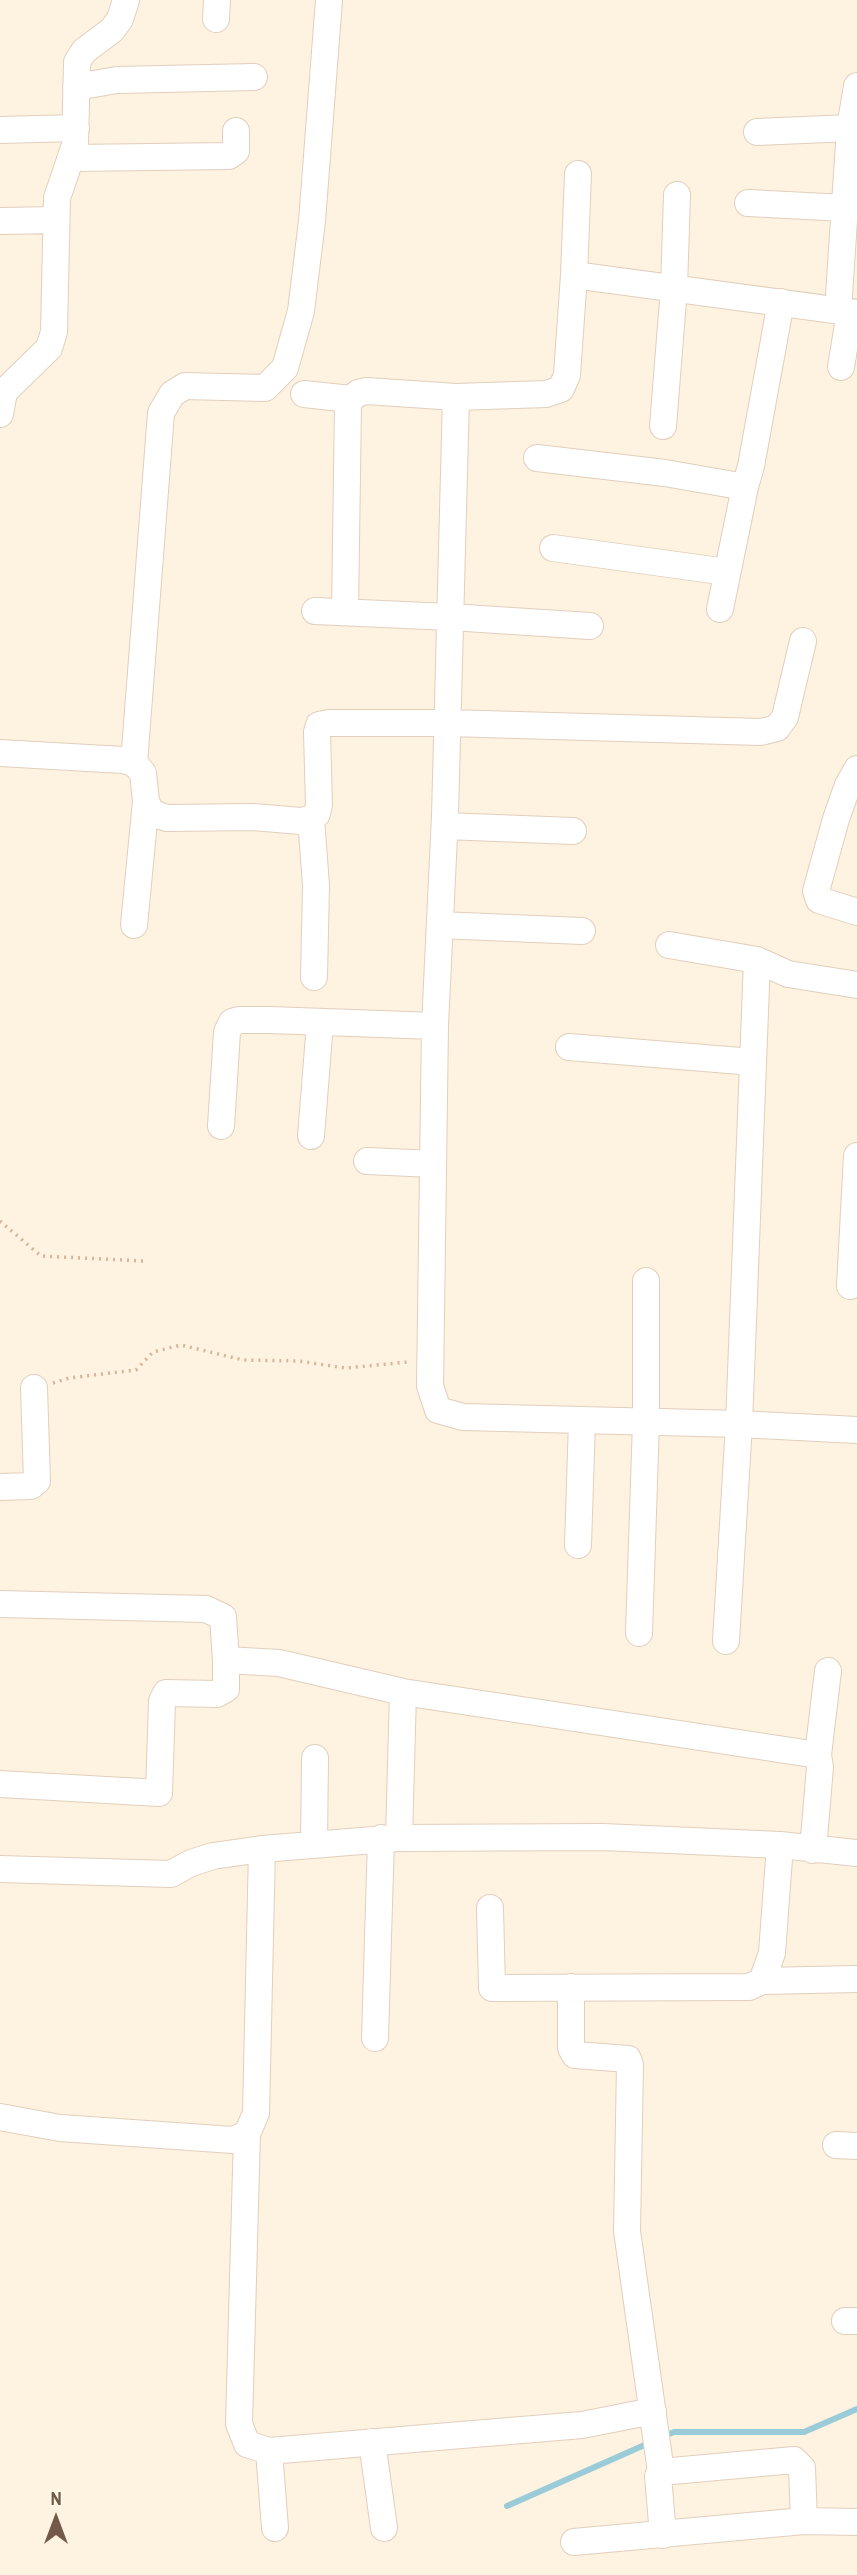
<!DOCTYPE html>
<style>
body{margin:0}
#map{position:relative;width:857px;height:2575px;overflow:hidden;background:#fdf3e0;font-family:"Archivo Narrow",sans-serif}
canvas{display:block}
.north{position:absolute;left:21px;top:2484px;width:70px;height:70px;-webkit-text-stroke:5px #fff7e6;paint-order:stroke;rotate:0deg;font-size:19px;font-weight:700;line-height:28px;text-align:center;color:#735947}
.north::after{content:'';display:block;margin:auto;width:24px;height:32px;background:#735947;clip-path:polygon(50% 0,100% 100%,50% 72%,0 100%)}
</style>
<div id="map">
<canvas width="857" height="2575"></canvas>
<div class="north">N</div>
</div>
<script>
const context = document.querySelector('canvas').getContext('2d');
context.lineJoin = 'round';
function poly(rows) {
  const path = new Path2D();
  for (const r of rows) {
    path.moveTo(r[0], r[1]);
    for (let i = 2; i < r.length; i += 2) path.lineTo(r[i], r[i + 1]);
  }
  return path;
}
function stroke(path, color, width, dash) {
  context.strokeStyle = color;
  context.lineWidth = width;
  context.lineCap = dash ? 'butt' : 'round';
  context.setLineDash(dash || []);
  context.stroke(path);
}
stroke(poly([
 [662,2437,674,2432,804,2432,857,2409],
 [507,2506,649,2443]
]), '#9acbd8', 6);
const minor = poly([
 [216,19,217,0],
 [76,87,117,80,254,77],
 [0,130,76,128],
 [757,132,850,128],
 [73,158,229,156,236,151,236,131],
 [748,203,845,208],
 [0,221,56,220],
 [574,275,578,174],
 [838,311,850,128,857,86],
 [841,367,850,312],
 [304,394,351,399],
 [456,397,445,815,435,1026,430,1386,438,1410,463,1417,739,1424,857,1430],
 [0,414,4,392,49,348,54,332,57,198,75,145,77,62,84,51,112,30,120,19,126,0],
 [663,426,674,288,677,195],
 [537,458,665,473,745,487,751,466,781,302],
 [553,548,727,572],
 [720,609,745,487],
 [315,611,450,617,590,626],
 [345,612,348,405,351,399,358,393,367,391,456,397,546,394,561,389,567,375,574,275,857,313],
 [0,753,123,760,134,763,143,773,146,801,150,810,157,815,167,818,253,817,301,821,311,819,317,814,319,805,317,732,319,725,329,723,448,723,761,732,777,728,785,717,803,641],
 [134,763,161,413,172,394,185,386,265,388,285,368,301,311,312,221,329,0],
 [857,769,848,785,836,819,816,891,819,900,857,912],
 [311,819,316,885,314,977],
 [445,826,573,831],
 [134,925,146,801],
 [440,925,582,931],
 [669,945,757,960],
 [569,1047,753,1062],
 [221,1126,227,1032,232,1022,239,1020,270,1020,435,1026],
 [311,1136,320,1023],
 [367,1161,433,1164],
 [850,1286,857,1156],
 [0,1487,31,1486,37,1481,34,1388],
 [578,1545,582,1421],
 [0,1604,206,1609,223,1617,226,1660,226,1689,217,1694,166,1693,162,1701,159,1793,0,1784],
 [639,1633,646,1422,646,1281],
 [726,1641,739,1424,757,960,788,974,857,985],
 [226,1660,279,1663,403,1692,818,1755,820,1767,813,1850],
 [403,1692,399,1838,603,1837,780,1845,857,1853],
 [818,1755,828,1671],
 [314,1844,315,1758],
 [0,1869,171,1874,191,1863,213,1856,262,1849,399,1838],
 [490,1908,492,1988,749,1987,762,1981,772,1953,780,1845],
 [762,1981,857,1979],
 [571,1987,571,2048,575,2055,628,2059,630,2065,627,2231,661,2472],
 [375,2038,381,1838],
 [0,2117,60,2128,233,2140,247,2134,256,2113,262,1849],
 [247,2134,239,2424,247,2444,269,2451,582,2425,653,2411],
 [836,2145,857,2146],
 [845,2321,857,2321],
 [372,2442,384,2528],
 [269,2451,275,2528],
 [663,2535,658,2476,661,2472,794,2460,802,2468,804,2521],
 [574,2542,804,2521,857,2522]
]);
stroke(minor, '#e1cfbc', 28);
stroke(poly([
 [0,1221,41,1256,143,1261],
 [53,1383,69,1378,136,1370,153,1352,181,1345,243,1360,298,1361,346,1368,408,1362]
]), '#d7b59a', 3.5, [2, 5]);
stroke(minor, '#fff', 26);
</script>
